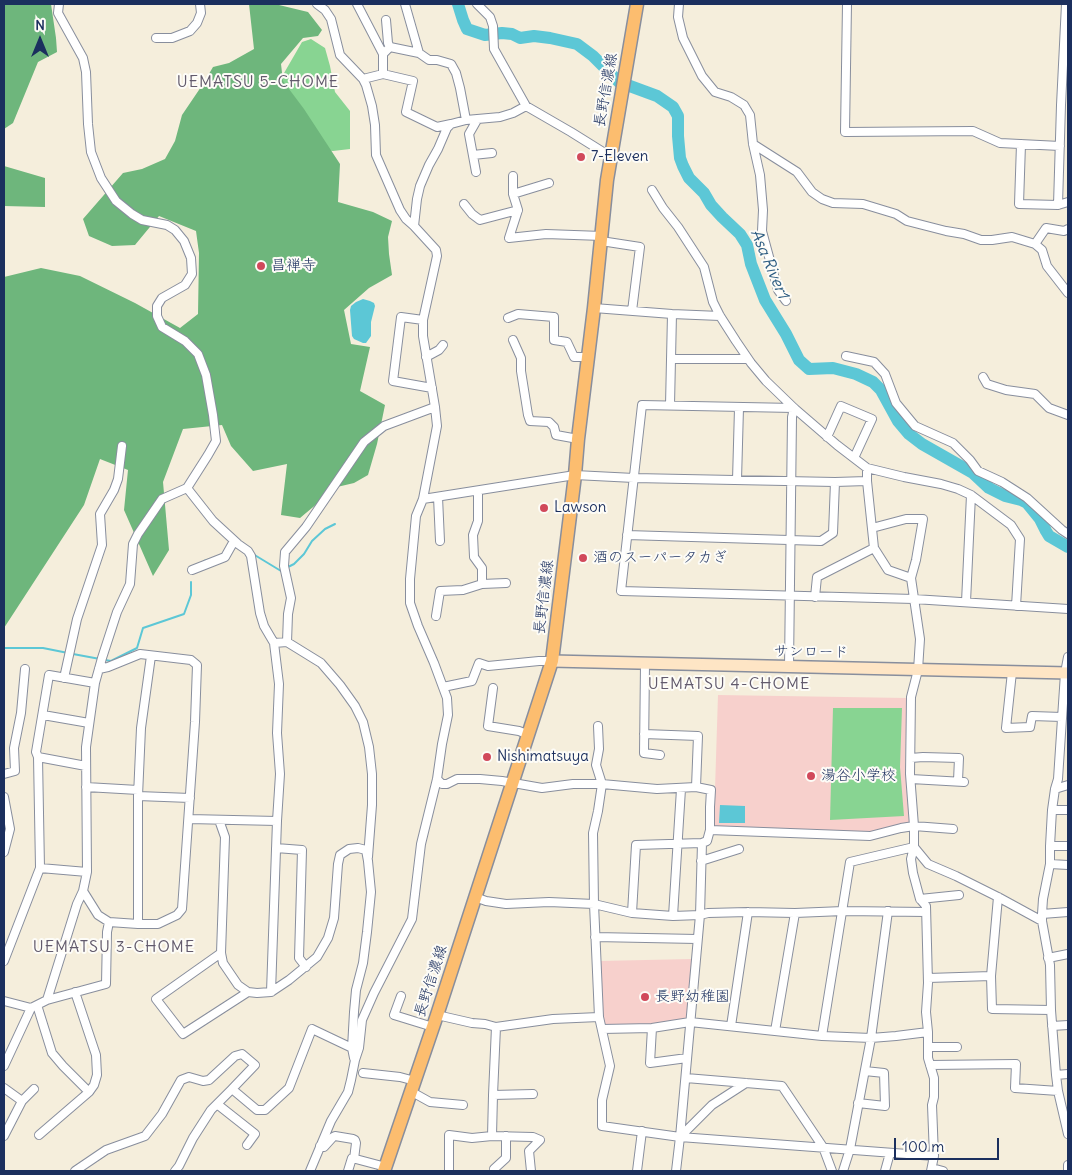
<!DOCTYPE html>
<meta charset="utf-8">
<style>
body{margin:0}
#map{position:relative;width:1072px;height:1175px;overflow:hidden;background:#f5eedc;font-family:Delius,sans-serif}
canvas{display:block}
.frame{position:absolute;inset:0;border:5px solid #1b2f5e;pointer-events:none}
.north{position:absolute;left:15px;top:15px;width:50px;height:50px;-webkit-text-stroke:4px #fdfcf7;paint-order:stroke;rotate:0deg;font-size:14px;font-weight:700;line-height:20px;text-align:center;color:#1b2f5e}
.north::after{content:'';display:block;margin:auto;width:18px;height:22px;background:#1b2f5e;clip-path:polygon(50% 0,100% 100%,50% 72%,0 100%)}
.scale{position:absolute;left:894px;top:1138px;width:105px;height:22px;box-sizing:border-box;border:2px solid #1b2f5e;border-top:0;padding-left:6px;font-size:15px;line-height:18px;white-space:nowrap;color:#1b2f5e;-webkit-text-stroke:4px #fdfcf7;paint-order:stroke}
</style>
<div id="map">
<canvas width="1072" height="1175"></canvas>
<div class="frame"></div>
<div class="north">N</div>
<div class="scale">100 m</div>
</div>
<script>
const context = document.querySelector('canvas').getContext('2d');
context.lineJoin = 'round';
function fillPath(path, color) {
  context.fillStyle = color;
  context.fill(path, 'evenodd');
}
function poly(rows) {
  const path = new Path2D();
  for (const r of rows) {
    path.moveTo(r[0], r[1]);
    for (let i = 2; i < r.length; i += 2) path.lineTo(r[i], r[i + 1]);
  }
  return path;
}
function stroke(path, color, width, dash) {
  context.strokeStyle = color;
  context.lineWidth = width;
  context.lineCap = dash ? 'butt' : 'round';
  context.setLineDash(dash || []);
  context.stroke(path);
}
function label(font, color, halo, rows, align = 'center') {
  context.font = font + ' Delius,"Klee One",sans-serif';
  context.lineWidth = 4;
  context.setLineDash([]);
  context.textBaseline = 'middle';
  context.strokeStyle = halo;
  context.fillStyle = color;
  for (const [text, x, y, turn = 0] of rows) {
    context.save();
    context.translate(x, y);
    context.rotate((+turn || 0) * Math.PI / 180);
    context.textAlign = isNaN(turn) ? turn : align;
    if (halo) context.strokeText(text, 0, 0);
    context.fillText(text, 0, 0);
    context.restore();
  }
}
fillPath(poly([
 [718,695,907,698,905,763,909,822,867,834,715,828,712,821,715,789],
 [692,959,687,1019,652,1026,604,1027,601,1016,599,961]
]), '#f7d0cc');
fillPath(poly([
 [311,39,325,48,330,66,335,92,350,111,350,149,333,151,322,150,280,80,302,42],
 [833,708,902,708,900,767,904,816,830,820]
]), '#88d492');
fillPath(poly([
 [4,4,51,4,56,38,57,52,38,62,13,123,4,129],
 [249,4,278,4,279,5,308,12,322,30,318,36,303,38,281,64,283,81,304,109,340,164,338,202,373,212,392,221,388,237,389,254,392,275,369,288,344,310,351,344,370,347,360,391,385,405,377,444,368,475,354,483,337,487,300,518,281,515,287,464,253,471,231,446,222,425,183,429,163,482,169,550,153,576,124,510,128,470,100,459,84,505,4,628,4,277,41,268,80,276,135,303,180,328,198,314,199,253,196,231,159,216,135,245,112,246,89,236,83,219,123,173,142,169,165,159,175,141,182,115,203,84,213,67,229,63,254,49],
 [4,166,45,178,45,207,4,206]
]), '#6eb67c');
fillPath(poly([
 [363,299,370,301,374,303,375,306,371,322,371,336,366,343,363,343,354,339,352,336,350,310,351,306,356,302],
 [720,805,745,806,745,823,719,823]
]), '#5cc7d6');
stroke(poly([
 [253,554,281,571],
 [204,561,211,559],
 [288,567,294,564,304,554,312,541,325,529,335,524],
 [4,648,43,648,68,653],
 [73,654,100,659],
 [105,660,111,661,137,648,143,628,184,614,191,595,191,582]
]), '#5cc7d6', 2);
stroke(poly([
 [458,4,463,20,467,29,485,35,502,33,512,34,520,38,534,36,550,38,577,44,593,56,619,82,657,96,673,107,678,116,678,136,680,158,683,166,689,178,704,193,711,205,722,217,740,234,747,245,751,264,765,300,786,334,799,360,809,369,833,368,856,374,873,382,881,390,898,421,909,434,922,444,973,473,989,488,1005,496,1021,500,1027,503,1040,519,1046,531,1049,536,1068,547]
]), '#5cc7d6', 12);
const street = poly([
 [59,4,58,13,83,58,86,72,88,124,91,152,101,178,116,201,132,214,142,220,167,225,175,230,184,241,191,258,192,274,185,285,162,298,157,306,157,316,162,327,185,341,198,354,206,375,213,415,216,441,208,455,187,488,162,499,138,534,133,544,130,584,117,612,102,658,95,683,86,747,87,872,83,891,98,915,109,922,138,924,158,924,177,915,182,909,195,722,197,665,191,660,140,654,108,667,99,669],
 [357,4,383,54,383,74,363,79],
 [405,4,419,53],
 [477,4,490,17,493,26,494,49,526,106,571,132,611,157],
 [679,4,678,17,683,38,702,76,715,92,731,97,744,105,750,115,753,144,760,175,763,210,762,231,778,290,786,301],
 [847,4,845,132,973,131,1000,143,1060,146],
 [1066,4,1061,105,1058,205,1068,202],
 [386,20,388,43,390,47],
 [156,38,172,38,190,31,197,23,201,13,200,4],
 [383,54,390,47,419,53,429,60,437,60,451,64,456,73,460,88,466,120],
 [383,74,413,81,406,112,437,127,451,124],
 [753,144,797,172,812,192,822,199,833,203,863,204,896,214,907,221,946,231,964,234,981,240,992,240,1012,237,1035,244,1042,250,1047,266,1068,293],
 [1021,144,1019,204,1058,205],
 [473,155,492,153],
 [476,172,469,134,477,120],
 [513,176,513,194,518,210,509,238,546,234,602,236],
 [652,190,663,208,678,227,704,267,713,302,720,316,736,341,751,363,766,381,794,408,837,445,867,468,904,477,941,484,958,489,971,495,1011,525,1020,539,1016,606],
 [513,194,549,183],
 [464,204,472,214,480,220,518,210],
 [414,226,417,199,420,186,429,165,438,149,447,128,451,124,466,120,500,117,513,113,526,106],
 [601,241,640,247,632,311],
 [1035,244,1046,228,1064,231,1068,229],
 [594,308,672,314,720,316],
 [508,318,518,314,554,317,554,340,567,342,574,357,588,357],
 [423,320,401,317,393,381,432,388],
 [513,340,521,358,521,371,528,415,530,421,549,422,554,427,556,435,578,439],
 [846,356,874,362,885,374,896,403,915,426,953,443,970,460,978,471,1002,482,1027,498,1062,530,1068,534],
 [426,357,439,350,443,345],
 [671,359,748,359],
 [983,377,987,384,1006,390,1035,394,1049,408,1068,415],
 [670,405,672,314],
 [794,408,642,405,621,591,914,599,1068,609],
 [827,437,841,406,872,419,854,458],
 [867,468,867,481,874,548,888,570,911,578,920,639,918,670,911,697,910,774,914,826,914,847,911,859,913,873,920,899,926,906,928,983,926,1012,928,1032,928,1058,934,1078,934,1097,932,1105,934,1156,931,1171],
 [737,480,739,408],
 [187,488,213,521,238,544,248,551,251,556,260,613,264,626,274,643,279,684,277,733,280,774,277,821,189,819],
 [478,491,478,521,473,535,474,557,482,568,482,584],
 [438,497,440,541],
 [423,499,575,475,634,478,835,482,867,481],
 [872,528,906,519,923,519,916,560,911,578],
 [627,535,821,541,833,533,835,482],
 [192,570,225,557,234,541],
 [815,597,817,577,874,548],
 [966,602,971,495],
 [436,616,440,591,463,590,482,584,506,583],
 [287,642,288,614,291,598,284,566,285,552,306,527,364,442,384,426,435,407],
 [274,643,287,642,321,663,340,685,355,706,363,722,369,747,372,774,372,805,368,857],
 [1068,657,1065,673,1058,779,1055,789,1052,810,1050,846,1050,864,1043,899,1042,914,1042,921,1050,965,1051,1010,1056,1075,1058,1091,1068,1134],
 [645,664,644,753,660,755],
 [789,667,792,417,794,408],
 [1012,672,1006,728,1030,727,1032,716,1062,717],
 [64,678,77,619,102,545,100,514,114,490,118,479,122,446],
 [443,687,472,681,479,663,488,666,539,661,552,661],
 [493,688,488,726,519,731,529,735],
 [43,715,89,723],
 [598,726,599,749,596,765,602,784,598,811,593,833,594,904,599,1017,610,1066,602,1100,602,1126,680,1137,934,1156],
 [644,734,698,736,696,787],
 [38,757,86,766],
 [911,758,923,757,959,758,958,781],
 [4,774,15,771,14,748,21,713,25,669],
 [437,779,442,784,447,784,457,779,480,779,502,781,542,788,573,784,602,784,657,789,696,787,711,790,710,807,710,830,707,841,702,843,700,915,680,1137,676,1171],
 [911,779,964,782],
 [86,787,138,790],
 [1055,789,1068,785],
 [138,796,190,798],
 [4,797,10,829,4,852],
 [1052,810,1068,810],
 [219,820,225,837,221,953,223,963,238,985,248,992,257,993,271,992,289,980,317,957,328,938,334,918,338,864,340,855,349,849,358,848,366,850,368,861,371,892,367,932,363,963,356,990,354,1012,352,1048,354,1058],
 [710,830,870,836,901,828,914,826,953,829],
 [1050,846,1068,846],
 [914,847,928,864,956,876,998,897,1042,921],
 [276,848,302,850,299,958,306,967],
 [701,861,739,849],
 [1050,864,1068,865],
 [40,868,38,757,36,752,49,675,95,683],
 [475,897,486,901,506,904,549,902,594,904,632,913,673,916,700,915,708,913,748,912,795,913,843,911,926,912],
 [998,897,991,976,992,1009,1051,1010],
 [920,899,959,895],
 [632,913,636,845,702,843],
 [1042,914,1068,912],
 [673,916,681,789],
 [138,924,138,796,141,728,151,656],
 [595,937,697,939],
 [221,953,156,999,183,1034,248,992],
 [1048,958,1068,954],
 [4,961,40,868,87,872],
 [928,978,991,976],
 [75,992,96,1055,97,1075,94,1085,89,1092],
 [271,992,277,821],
 [401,996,394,1015,433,1027],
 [47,1000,77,904,83,891],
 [4,1001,31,1008,47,1000,106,984,107,932,109,922],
 [37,1005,52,1053,63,1066,89,1092,39,1135],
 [437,1015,472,1023,485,1024,496,1027,553,1019,599,1017],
 [731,1026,748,912],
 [1052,1026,1068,1025],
 [652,1028,650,1063,687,1058],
 [602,1029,652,1028,690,1022,822,1036,871,1038,896,1036,928,1032],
 [775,1031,795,913],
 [822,1036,850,862,914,847],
 [928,1047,957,1047],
 [930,1065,1016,1064,1015,1088,1058,1091],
 [4,1066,31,1008],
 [363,1073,400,1077,415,1081],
 [1056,1075,1068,1074],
 [686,1078,782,1086,823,1147,832,1171],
 [4,1088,22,1101,4,1136],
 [412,1092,430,1102,463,1105],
 [493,1095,496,1027],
 [22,1101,34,1089],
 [858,1103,885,1106,884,1073,865,1071],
 [217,1104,255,1134,247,1145],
 [492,1136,493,1095,533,1094],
 [680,1137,712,1105,746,1083],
 [320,1146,324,1147,333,1137,335,1136,353,1139,355,1140,356,1143,354,1159],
 [932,1168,943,1171],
 [494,1169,506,1158,506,1136],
 [75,1171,106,1150,145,1136,162,1114,181,1080,189,1077,203,1081,209,1080,235,1056,242,1054,255,1065,232,1089,257,1110,265,1110,289,1088,312,1029,352,1048],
 [175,1171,179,1166,193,1138,211,1110,232,1089],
 [310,1171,331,1121,348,1092,351,1080,355,1060,359,1048,362,1020,374,993,412,919,421,844,437,779,442,744,448,715,447,698,434,663,418,626,410,603,410,579,416,516,423,499,437,426,435,407,423,336,423,320,437,256,436,250,414,226,406,219,400,210,376,155,375,125,372,106,366,85,363,79,340,55,331,19,325,10,317,4],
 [348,1171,352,1158,386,1167],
 [449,1171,449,1135,472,1138,492,1136,533,1137,540,1140,529,1151,531,1171],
 [637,1171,642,1131],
 [843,1171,850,1149,871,1038,888,911],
 [885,1171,890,1153],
 [1068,1171,1068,1165]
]);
const secondary = poly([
 [552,661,1068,673]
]);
const primary = poly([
 [384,1171,437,1015,552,661,575,475,578,439,594,308,607,180,637,4]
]);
stroke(street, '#888e9d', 10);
stroke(secondary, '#888e9d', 14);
stroke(primary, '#888e9d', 15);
stroke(street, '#fff', 8);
stroke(secondary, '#fee5c5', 11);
stroke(primary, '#fcbd6f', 12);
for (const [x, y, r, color] of [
 [581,157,5,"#d1495b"],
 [261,266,5,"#d1495b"],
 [544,508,5,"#d1495b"],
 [583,558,5,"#d1495b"],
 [487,757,5,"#d1495b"],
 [811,776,5,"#d1495b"],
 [645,997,5,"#d1495b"]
]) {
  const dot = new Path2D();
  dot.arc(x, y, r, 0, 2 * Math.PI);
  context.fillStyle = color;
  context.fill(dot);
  stroke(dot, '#fdfcf7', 2);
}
label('15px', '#1b2f5e', '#fdfcf7', [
 ["長野信濃線",606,90,-80],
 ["長野信濃線",544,597,-83],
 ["サンロード",811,652,1],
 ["長野信濃線",431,981,-72]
]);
label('15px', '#1b2f5e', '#fdfcf7', [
 ["7-Eleven",591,157],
 ["昌禅寺",271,266],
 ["Lawson",554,508],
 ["酒のスーパータカぎ",593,558],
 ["Nishimatsuya",497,757],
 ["湯谷小学校",821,776],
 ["長野幼稚園",655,997]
], 'left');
context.letterSpacing = '1px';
label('16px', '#625a6c', '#fdfcf7', [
 ["UEMATSU 5-CHOME",258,82],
 ["UEMATSU 4-CHOME",729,684],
 ["UEMATSU 3-CHOME",114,947]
]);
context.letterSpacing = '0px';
label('italic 16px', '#2e5d82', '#fdfcf7', [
 ["Asa River1",769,264,67]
]);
</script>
